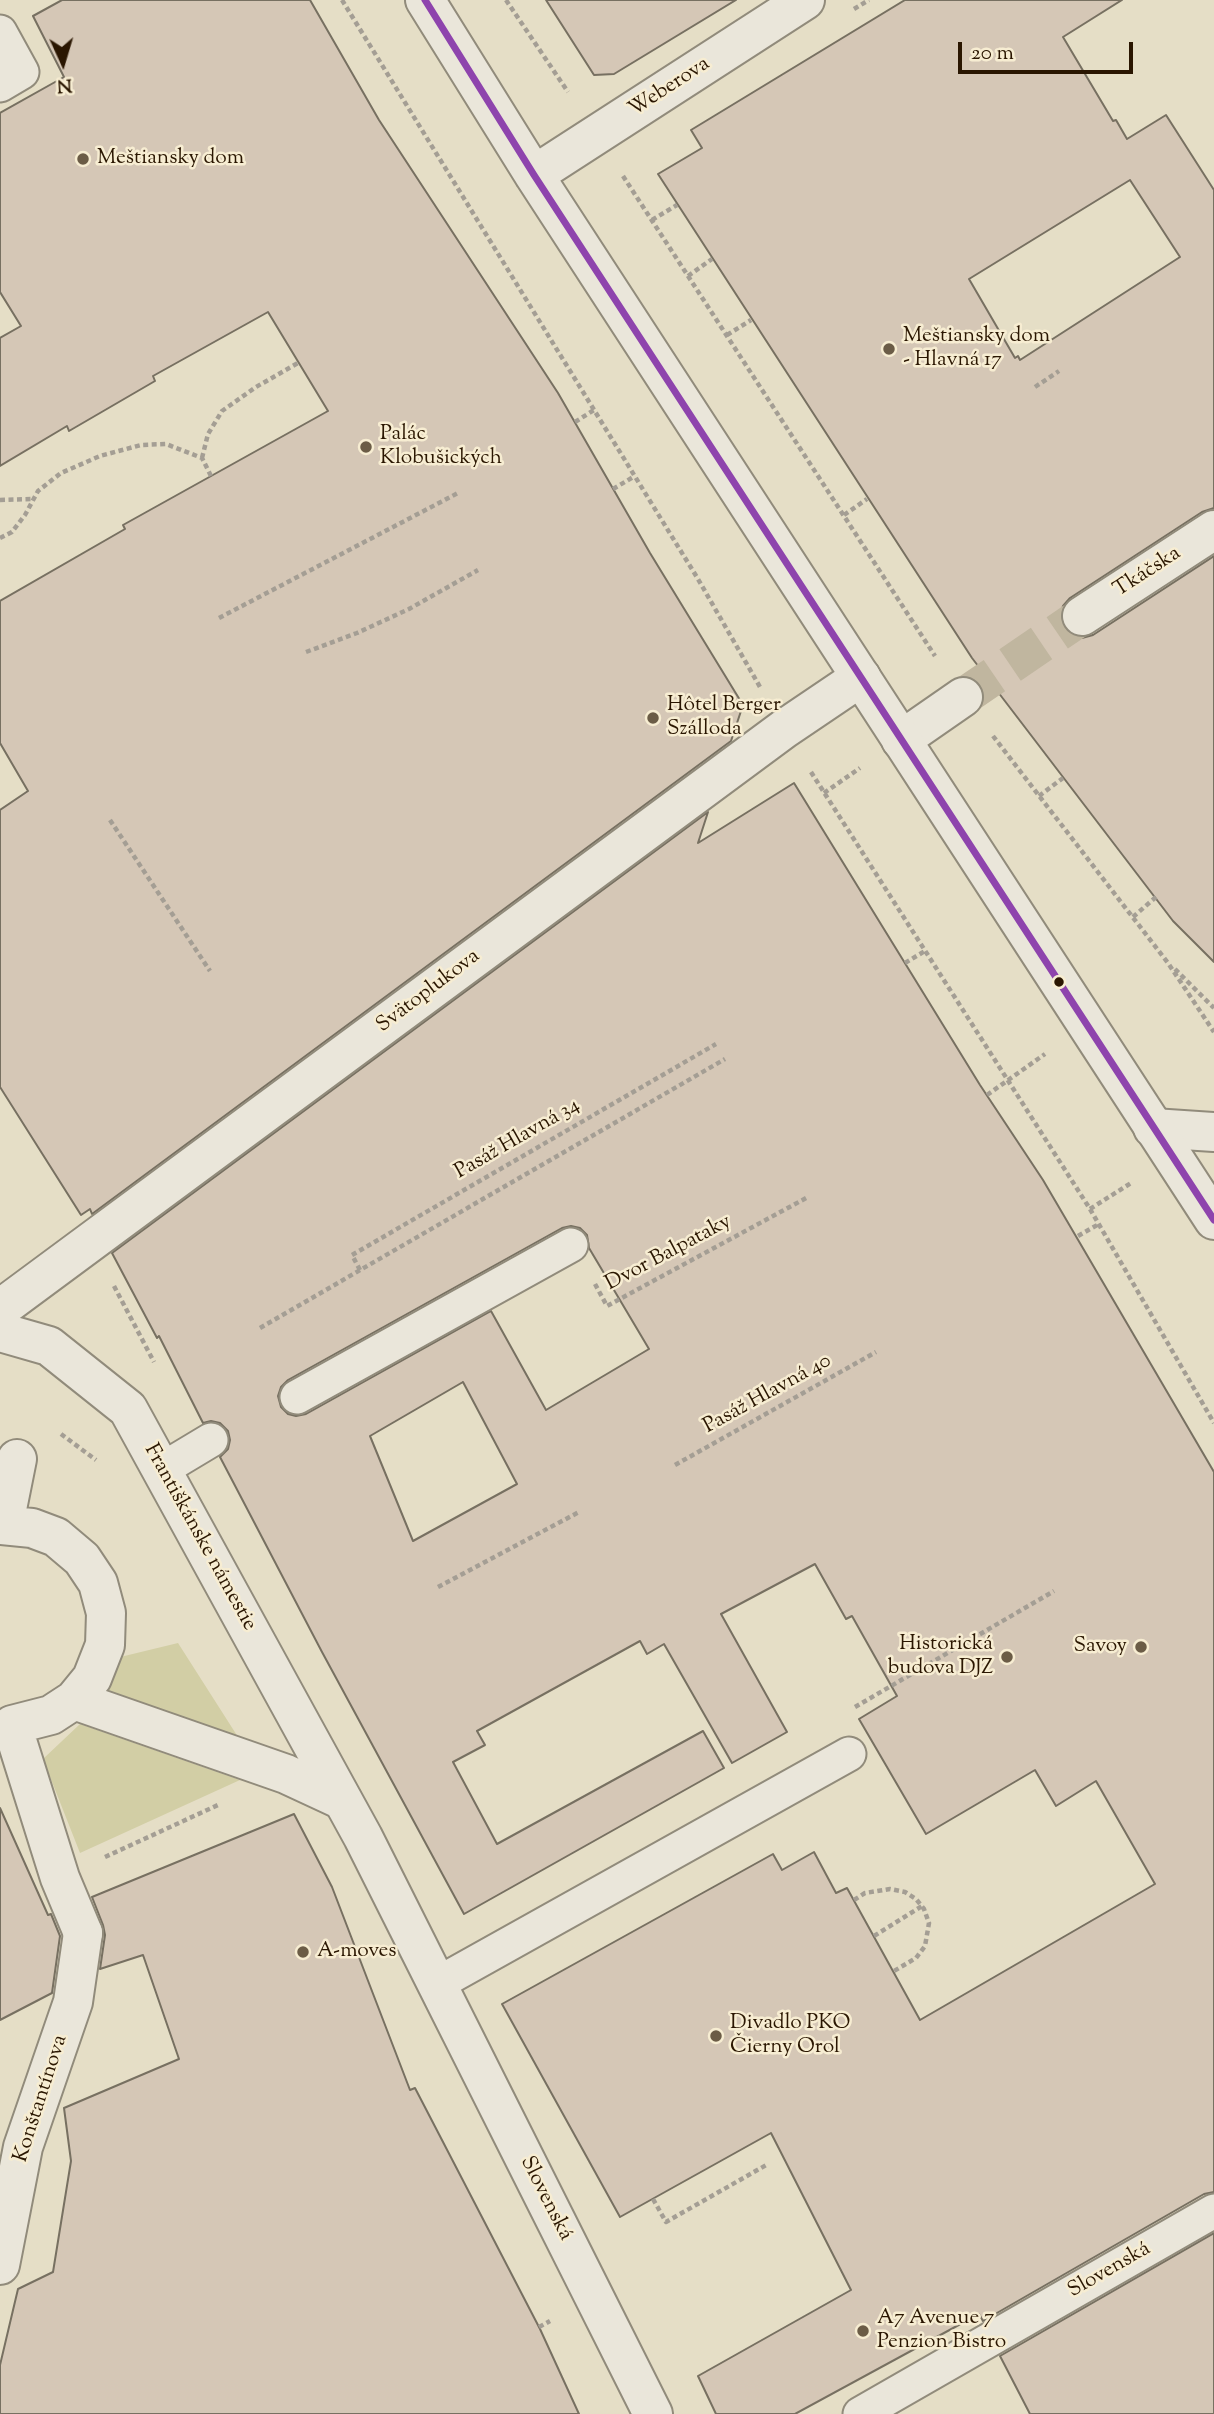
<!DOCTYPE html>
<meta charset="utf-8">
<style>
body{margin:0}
#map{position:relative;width:1214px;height:2414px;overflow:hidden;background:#e5dec6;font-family:"Sorts Mill Goudy",serif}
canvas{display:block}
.north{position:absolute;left:28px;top:28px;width:70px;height:70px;-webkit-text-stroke:5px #f7edd2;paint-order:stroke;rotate:176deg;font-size:19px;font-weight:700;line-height:28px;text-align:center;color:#2a1601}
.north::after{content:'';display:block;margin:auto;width:24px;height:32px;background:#2a1601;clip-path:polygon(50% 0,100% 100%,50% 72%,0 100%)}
.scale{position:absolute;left:958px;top:42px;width:175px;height:32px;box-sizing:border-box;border:4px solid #2a1601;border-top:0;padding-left:9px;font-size:21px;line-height:24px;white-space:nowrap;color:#2a1601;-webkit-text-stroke:5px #f7edd2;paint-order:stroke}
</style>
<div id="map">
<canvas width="1214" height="2414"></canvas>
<div class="north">N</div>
<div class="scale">20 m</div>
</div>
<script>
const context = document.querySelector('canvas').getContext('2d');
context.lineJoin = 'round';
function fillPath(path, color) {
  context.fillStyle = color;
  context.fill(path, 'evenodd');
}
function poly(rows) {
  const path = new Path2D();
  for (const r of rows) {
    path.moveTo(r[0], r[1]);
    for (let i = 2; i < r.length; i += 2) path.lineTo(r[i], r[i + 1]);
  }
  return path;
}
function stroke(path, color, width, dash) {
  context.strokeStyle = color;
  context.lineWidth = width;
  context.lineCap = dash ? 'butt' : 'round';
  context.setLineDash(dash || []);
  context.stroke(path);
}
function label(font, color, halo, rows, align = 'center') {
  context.font = font + ' "Sorts Mill Goudy",serif';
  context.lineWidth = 5;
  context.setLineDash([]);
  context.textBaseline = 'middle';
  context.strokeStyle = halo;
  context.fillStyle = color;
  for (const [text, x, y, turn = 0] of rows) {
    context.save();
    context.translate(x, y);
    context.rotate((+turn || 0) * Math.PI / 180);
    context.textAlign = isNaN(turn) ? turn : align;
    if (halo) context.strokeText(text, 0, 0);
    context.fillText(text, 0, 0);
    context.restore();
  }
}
fillPath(poly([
 [178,1643,238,1737,104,1695,112,1659],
 [80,1724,240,1780,80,1853,43,1759]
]), '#d2cea5');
const building = poly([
 [62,0,310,0,379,120,558,393,650,553,743,705,731,741,92,1214,90,1209,81,1215,0,1087,0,810,28,791,0,743,0,601,125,529,123,525,328,411,268,312,153,376,155,381,69,431,67,426,0,466,0,338,21,326,0,292,0,113,64,77,33,16,62,0],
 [546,0,736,0,614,74,594,75,546,0],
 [905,0,1122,0,1063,37,1113,121,1116,120,1127,139,1166,115,1214,190,1214,508,1202,512,1070,598,1063,606,1060,616,1063,627,1072,635,1082,638,1093,635,1214,556,1214,962,1173,921,972,658,658,174,702,148,691,130,905,0],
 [1130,180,1180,257,1020,360,1018,356,1015,358,969,279,1130,180],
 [794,783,980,1085,1043,1180,1214,1472,1214,2192,1204,2194,983,2321,979,2314,795,2414,716,2414,698,2376,851,2290,771,2133,620,2217,502,2004,773,1854,782,1870,814,1852,836,1893,847,1888,920,2020,1155,1884,1096,1781,1056,1806,1035,1770,926,1834,859,1719,897,1696,852,1616,846,1619,815,1564,721,1614,787,1732,732,1763,664,1644,647,1654,640,1641,477,1731,485,1745,453,1762,497,1844,703,1731,724,1768,464,1914,322,1652,220,1457,228,1449,230,1440,228,1431,220,1423,211,1421,203,1423,159,1336,157,1338,112,1253,708,812,698,843,794,783],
 [571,1226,580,1228,587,1235,589,1248,649,1349,546,1410,491,1311,306,1414,296,1416,288,1414,281,1407,278,1396,281,1387,288,1380,562,1228,571,1226],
 [463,1382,517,1484,413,1541,370,1436,463,1382],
 [0,1808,48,1915,51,1914,60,1936,52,1993,0,2020,0,1808],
 [294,1814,332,1887,410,2090,415,2088,540,2329,579,2414,0,2414,0,2365,18,2289,53,2272,71,2161,64,2108,179,2059,143,1955,100,1969,105,1935,103,1925,92,1897,294,1814],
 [1214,2233,1214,2414,1030,2414,1000,2356,1214,2233]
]);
fillPath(building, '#d5c7b6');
stroke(building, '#777061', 2);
stroke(poly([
 [963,697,1082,616]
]), '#c0b69f', 38, [38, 19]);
const service = poly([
 [0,32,22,72,0,85],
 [297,1397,571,1245],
 [161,1470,211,1440],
 [437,1984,849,1754],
 [860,2414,1214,2211]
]);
const pedestrian = poly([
 [1082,616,1214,530],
 [901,740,963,697],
 [1153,1128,1214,1132],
 [0,1309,784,729,861,677],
 [4,1524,17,1459],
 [0,1525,32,1528,56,1537,82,1559,98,1583,106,1613,105,1645,92,1678,74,1700],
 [83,1933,60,1878,12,1725,51,1715,74,1700,286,1774,342,1800]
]);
const minor = poly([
 [425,0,534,175,1214,1220],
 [534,175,805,0],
 [0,1332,49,1346,128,1409,363,1837,653,2414],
 [0,2265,23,2147,73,2002,83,1933]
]);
stroke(service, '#918b7b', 37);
stroke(pedestrian, '#918b7b', 42);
stroke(minor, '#918b7b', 42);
stroke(poly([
 [342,0,698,579,760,687],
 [506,0,568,92],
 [854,9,869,0],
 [623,176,935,656],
 [652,220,677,205],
 [688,276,712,259],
 [727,335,751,320],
 [1035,387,1059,371],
 [575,422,594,410],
 [202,458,208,434,222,411,256,387,298,363],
 [613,489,635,476],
 [0,500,33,499],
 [844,515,867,499],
 [0,538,12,532,25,515,38,491,61,473,100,456,141,445,166,444,202,458,211,476],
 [219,618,458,493],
 [306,652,357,633,409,609,478,570],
 [993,736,1168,963,1214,1032],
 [811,772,1090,1209,1214,1423],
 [824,793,860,768],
 [1039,796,1063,778],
 [110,820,210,971],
 [1133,917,1156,897],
 [905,963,925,951],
 [1175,969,1214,1008],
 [987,1095,1045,1054],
 [1090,1209,1131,1183],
 [1078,1236,1099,1224],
 [360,1270,352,1255,716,1044],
 [595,1284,607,1306,808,1197],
 [114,1286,154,1362],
 [260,1328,725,1059],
 [61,1434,96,1460],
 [675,1465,876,1352],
 [438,1587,579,1512],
 [855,1707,1054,1591],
 [105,1857,218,1805],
 [854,1900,865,1893,890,1889,905,1892,916,1899,924,1909,929,1923,925,1946,916,1958,894,1971],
 [874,1936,922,1906],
 [653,2199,666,2222,768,2164],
 [539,2327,550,2321]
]), '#a49e94', 4.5, [5, 3.5]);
stroke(service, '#eae6da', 33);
stroke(pedestrian, '#eae6da', 38);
stroke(minor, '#eae6da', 38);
stroke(poly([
 [425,0,534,175,1214,1220]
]), '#8e44ad', 7);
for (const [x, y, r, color] of [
 [83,159,7,"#6b5c46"],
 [889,349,7,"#6b5c46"],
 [366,447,7,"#6b5c46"],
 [653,718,7,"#6b5c46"],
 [1059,982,6,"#2a1601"],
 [1141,1647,7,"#6b5c46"],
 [1007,1657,7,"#6b5c46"],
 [303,1952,7,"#6b5c46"],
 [716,2036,7,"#6b5c46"],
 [863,2331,7,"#6b5c46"]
]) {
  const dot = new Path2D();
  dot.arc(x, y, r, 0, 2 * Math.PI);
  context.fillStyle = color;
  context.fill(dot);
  stroke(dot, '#f7edd2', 2.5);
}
label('21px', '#2a1601', '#f7edd2', [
 ["Weberova",670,88,-33],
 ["Tkáčska",1148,573,-33],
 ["Svätoplukova",429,992,-37],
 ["Pasáž Hlavná 34",518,1140,-30],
 ["Dvor Balpataky",669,1254,-28],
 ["Pasáž Hlavná 40",768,1395,-29],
 ["Františkánske námestie",199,1538,61],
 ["Konštantínova",42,2099,-72],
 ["Slovenská",545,2199,63],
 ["Slovenská",1110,2271,-30]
]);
label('21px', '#2a1601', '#f7edd2', [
 ["Meštiansky dom",97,159],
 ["Meštiansky dom",903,337],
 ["- Hlavná 17",903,361],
 ["Palác",380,435],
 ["Klobušických",380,459],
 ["Hôtel Berger",667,706],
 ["Szálloda",667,730],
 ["Historická",993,1645,"right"],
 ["budova DJZ",993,1669,"right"],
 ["Savoy",1127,1647,"right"],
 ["A-moves",317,1952],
 ["Divadlo PKO",730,2024],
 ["Čierny Orol",730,2048],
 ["A7 Avenue 7",877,2319],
 ["Penzion Bistro",877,2343]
], 'left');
</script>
